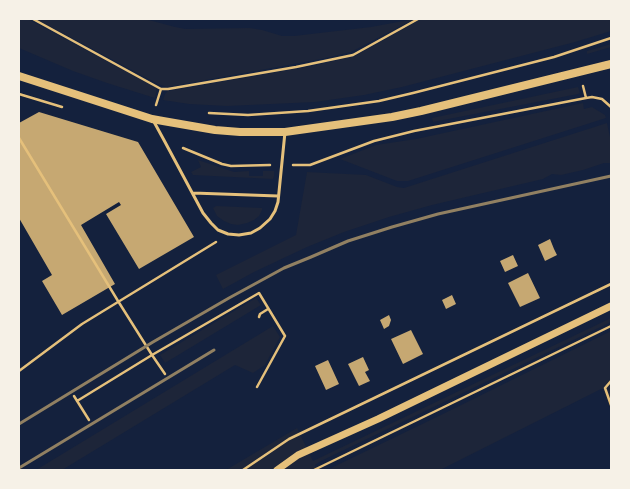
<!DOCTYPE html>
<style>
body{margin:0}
#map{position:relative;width:630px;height:489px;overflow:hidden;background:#14213d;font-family:Manrope,sans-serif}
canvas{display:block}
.frame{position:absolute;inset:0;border:20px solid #f6f1e7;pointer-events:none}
</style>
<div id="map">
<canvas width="630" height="489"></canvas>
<div class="frame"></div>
</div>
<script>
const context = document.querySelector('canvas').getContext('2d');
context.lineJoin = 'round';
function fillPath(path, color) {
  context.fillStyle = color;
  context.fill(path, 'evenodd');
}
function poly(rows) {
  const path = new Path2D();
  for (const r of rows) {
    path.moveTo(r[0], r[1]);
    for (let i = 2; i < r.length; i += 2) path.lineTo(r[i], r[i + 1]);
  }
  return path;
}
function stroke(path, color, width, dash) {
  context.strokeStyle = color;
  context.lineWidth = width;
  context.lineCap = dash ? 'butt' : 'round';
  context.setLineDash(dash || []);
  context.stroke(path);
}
fillPath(poly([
 [19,19,28,19,157,88,155,98,107,83,73,71,19,48],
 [36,19,145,19,175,27,185,29,250,28,262,30,282,36,294,36,371,27,414,19,351,52,321,59,167,87,158,84],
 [421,19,611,19,611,31,575,42,402,87,364,95,315,102,227,106,189,104,163,100,165,94,168,91,312,66,355,56],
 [611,44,611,47,587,54,587,51],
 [578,87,580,93,578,94,433,122,432,118],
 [583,103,584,109,592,107,605,115,606,118,408,181,397,181,340,159,376,145,416,139],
 [607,123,611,142,611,163,604,163,583,170,561,175,552,174,543,179,432,205,389,217,344,232,307,247,254,272,223,289,216,275,296,235,307,172,366,175,397,187,404,188],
 [198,160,234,172,249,171,249,176,263,176,263,171,274,171,274,176,273,179,193,175,191,172,201,167],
 [216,206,262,208,262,210,259,216,254,220,247,223,238,225,231,224,224,221,217,216,213,208],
 [256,298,261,305,165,363,160,355],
 [611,318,611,322,321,461,315,465,317,470,226,470,297,428,313,461],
 [273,326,280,337,265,365,253,373,235,365,62,470,36,470],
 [611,331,611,411,603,389,601,389,440,470,327,470,445,413]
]), '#1d2539');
fillPath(poly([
 [39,112,138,142,194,237,139,269,106,214,121,205,119,202,81,225,115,284,62,315,42,281,52,275,19,218,19,123],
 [550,239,554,249,545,254,554,249,557,255,545,261,538,245],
 [513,255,518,266,505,272,500,261],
 [528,273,540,298,520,307,508,283],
 [452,295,456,304,446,309,442,300],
 [389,315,391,320,389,326,384,329,380,320],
 [411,330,423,354,403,364,391,339],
 [363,357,369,370,365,372,370,381,359,386,348,364],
 [328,360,339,384,326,390,315,366]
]), '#c6a872');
stroke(poly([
 [33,19,161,89,156,105],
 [583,86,586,98],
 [161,89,168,89,296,67,353,55,418,19],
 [19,94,62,107],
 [209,113,248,115,308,111,379,101,413,93,554,57,611,38],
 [19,138,118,301,152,355,259,293,285,336,257,387],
 [183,148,222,164,231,166,270,165],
 [293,165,310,165,374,141,414,131,586,98,592,97,602,99,611,107],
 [259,317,260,314,268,309],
 [19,371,82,324,216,242],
 [611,381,605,388,611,405],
 [74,396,89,420],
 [77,401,152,355,165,374],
 [243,470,289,439,611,284],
 [314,470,611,326]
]), '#e5c07b', 2.5);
stroke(poly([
 [153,120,165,142,203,213,211,223,218,230,228,234,239,235,251,233,260,228,270,219,275,211,278,202,285,132],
 [193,193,278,196]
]), '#e5c07b', 3);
stroke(poly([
 [277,470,298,455,378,419,611,306]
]), '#e5c07b', 7);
stroke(poly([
 [19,76,152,119,163,121,215,130,240,132,285,132,392,117,421,111,611,64]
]), '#e5c07b', 8);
stroke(poly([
 [19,424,153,342,229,298,284,268,311,257,348,241,392,227,438,214,611,176],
 [19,468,214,350]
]), '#918062', 3);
</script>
